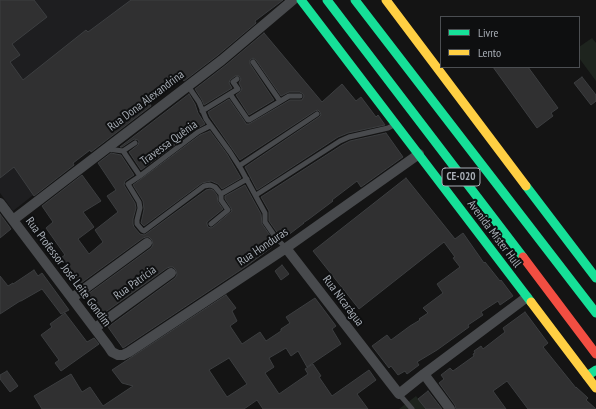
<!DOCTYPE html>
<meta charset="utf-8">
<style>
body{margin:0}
#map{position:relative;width:596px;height:409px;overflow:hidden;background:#141414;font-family:"PT Sans Narrow",sans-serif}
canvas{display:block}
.legend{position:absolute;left:440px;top:16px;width:140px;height:52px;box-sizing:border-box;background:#0e0f10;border:1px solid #4b4e52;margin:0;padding:5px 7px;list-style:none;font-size:12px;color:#a6acb4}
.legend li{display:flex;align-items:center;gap:8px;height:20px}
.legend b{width:20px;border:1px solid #4b4e52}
</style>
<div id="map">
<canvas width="596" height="409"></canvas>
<ul class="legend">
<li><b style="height:5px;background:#16e098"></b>Livre</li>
<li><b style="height:5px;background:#ffcf43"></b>Lento</li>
</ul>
</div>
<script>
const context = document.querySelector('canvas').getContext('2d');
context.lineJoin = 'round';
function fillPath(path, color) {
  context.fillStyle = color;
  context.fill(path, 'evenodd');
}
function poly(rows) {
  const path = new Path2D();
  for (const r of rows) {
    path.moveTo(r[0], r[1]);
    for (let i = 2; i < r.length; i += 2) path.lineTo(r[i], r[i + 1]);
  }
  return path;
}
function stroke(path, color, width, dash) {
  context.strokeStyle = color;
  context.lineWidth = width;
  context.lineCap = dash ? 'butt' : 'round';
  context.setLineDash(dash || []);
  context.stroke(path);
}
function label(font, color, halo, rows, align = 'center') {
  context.font = font + ' "PT Sans Narrow",sans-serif';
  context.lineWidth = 4;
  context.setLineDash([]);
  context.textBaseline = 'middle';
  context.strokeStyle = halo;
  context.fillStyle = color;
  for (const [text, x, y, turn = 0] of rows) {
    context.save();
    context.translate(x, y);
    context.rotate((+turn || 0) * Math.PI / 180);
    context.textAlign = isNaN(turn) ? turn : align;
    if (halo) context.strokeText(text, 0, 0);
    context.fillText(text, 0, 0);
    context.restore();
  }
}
fillPath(poly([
 [0,0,282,0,13,211,0,193]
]), '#1e1e20');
fillPath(poly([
 [592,38,596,43,596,81,579,58,579,47],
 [416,396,426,409,399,409]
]), '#1e241e');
const building = poly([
 [0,0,34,0,47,17,12,44,20,55,10,62,23,80,86,30,88,32,131,0,283,0,255,21,256,23,218,55,184,81,180,77,148,100,151,106,91,152,90,150,73,163,74,165,34,196,14,167,0,178,0,0],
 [264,33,322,102,342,84,356,101,361,97,376,117,378,115,385,125,348,133,338,137,257,190,245,167,319,117,321,115,320,112,318,110,315,111,240,160,210,117,208,112,229,99,245,122,246,124,249,124,290,100,302,100,304,96,303,94,300,92,289,92,281,96,256,60,253,58,250,60,250,64,274,100,249,115,236,95,240,92,242,89,239,83,241,79,239,76,235,76,230,80,229,83,232,88,204,105,202,100,195,89,226,65,264,33],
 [493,67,528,67,558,108,551,113,553,116,537,128,493,67],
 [582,77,596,95,596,101,591,105,574,83,582,77],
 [189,94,195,104,198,113,205,124,196,129,141,170,129,152,138,145,139,142,138,140,134,139,122,147,120,147,189,94],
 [210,131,227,154,241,178,222,189,218,184,211,181,202,183,144,226,141,223,144,209,143,201,133,185,200,135,210,131],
 [386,133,403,157,361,187,357,181,332,200,333,201,309,219,303,223,304,223,283,239,279,235,269,221,269,211,261,197,342,145,350,141,386,133],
 [111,153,121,155,134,175,125,181,124,185,135,203,136,208,133,219,133,224,134,227,140,234,144,235,146,234,206,190,210,189,213,190,217,195,218,202,223,209,207,222,207,224,208,227,211,228,213,227,232,211,231,208,225,199,225,196,245,185,261,214,262,224,276,244,248,265,123,348,108,327,175,278,177,275,176,270,173,267,170,267,167,268,100,316,95,311,99,308,88,294,151,248,153,245,152,240,149,237,146,237,143,238,77,286,68,274,72,271,62,257,65,255,46,228,53,222,42,206,82,175,101,201,83,212,94,227,78,239,89,254,103,242,95,230,118,212,107,196,116,190,98,163,111,153],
 [406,178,455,239,463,233,484,263,485,262,500,281,501,280,513,296,500,305,498,301,481,312,483,315,468,325,469,327,437,350,417,362,419,365,407,374,405,371,398,375,391,366,389,368,372,346,387,335,391,340,410,326,420,320,419,319,428,313,423,308,443,293,437,284,460,267,453,258,455,257,444,242,359,309,313,251,406,178],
 [0,214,11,229,0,238,0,214],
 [282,265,289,274,281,280,275,271,282,265],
 [34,270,38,276,42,273,69,310,61,314,42,289,21,301,20,301,0,314,0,276,8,286,13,283,13,284,34,270],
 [226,295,236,308,232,311,237,321,230,326,242,344,260,332,266,341,281,331,281,329,290,323,286,317,315,298,336,326,332,329,341,344,307,367,298,351,291,356,286,348,269,358,274,367,265,373,279,394,308,374,305,369,313,364,321,376,319,377,332,396,369,370,376,380,357,394,368,409,263,409,257,400,244,409,42,409,34,396,71,374,82,392,90,387,103,406,133,386,122,383,112,370,226,295],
 [229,358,247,384,227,397,209,370,229,358],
 [525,312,548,343,543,347,576,388,576,387,588,398,586,400,596,409,528,409,507,381,493,391,506,409,456,409,455,405,439,383,444,379,441,375,450,368,453,371,474,356,473,354,475,353,474,351,481,346,483,349,505,332,503,328,525,312],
 [65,313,87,342,94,338,99,344,61,371,55,363,59,360,41,335,52,327,50,324,65,313],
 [7,371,18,386,10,392,0,379,0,375,7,371],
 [428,391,442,409,426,409,418,399,428,391]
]);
fillPath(building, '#303031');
stroke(building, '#3c3e40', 1);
stroke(poly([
 [253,62,280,101],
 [188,86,199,102,206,119,230,152,241,169,265,213,265,222,276,238,286,248],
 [230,94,248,120,249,120,289,96,300,96],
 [202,111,238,89,233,82,237,79],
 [210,126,198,132,140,176,128,184,139,202,140,208,137,220,137,224,142,230,144,231,204,186,210,185,215,187,221,194,247,179],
 [108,149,123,151,135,143],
 [123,151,140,176],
 [239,166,317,114],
 [256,195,340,141,349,137,388,128,394,125],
 [211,224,228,210,221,200,221,194],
 [399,394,412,409]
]), '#484a4d', 5);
stroke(poly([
 [0,203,108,346,112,352,118,355,123,355,129,352,286,248,419,154],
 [13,220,222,60,293,0],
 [286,248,399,394,424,374,527,297],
 [72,298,147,243],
 [95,328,171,273],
 [424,374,450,409]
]), '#484a4d', 10);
stroke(poly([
 [301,0,531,302],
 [327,0,523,257],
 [355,0,596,313],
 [526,186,596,278],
 [587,376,596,370]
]), '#16e098', 9);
stroke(poly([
 [386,0,526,186],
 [531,302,596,388]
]), '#ffcf43', 9);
stroke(poly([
 [523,257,596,354]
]), '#f24e42', 9);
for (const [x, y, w] of [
 [461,177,38]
]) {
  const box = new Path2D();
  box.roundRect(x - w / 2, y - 9, w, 18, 3);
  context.fillStyle = '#0e0f10';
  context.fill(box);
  stroke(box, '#a6acb4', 1);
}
label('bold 11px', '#a6acb4', null, [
 ["CE-020",461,177]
]);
label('12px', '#a6acb4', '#0e0f10', [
 ["Rua Dona Alexandrina",146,101,-37],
 ["Travessa Quênia",169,143,-36],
 ["Avenida Mister Hull",494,234,53],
 ["Rua Honduras",263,247,-34],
 ["Rua Professor José Leite Gondim",68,272,53],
 ["Rua Patrícia",135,283,-36],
 ["Rua Nicarágua",343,301,53]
]);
</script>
